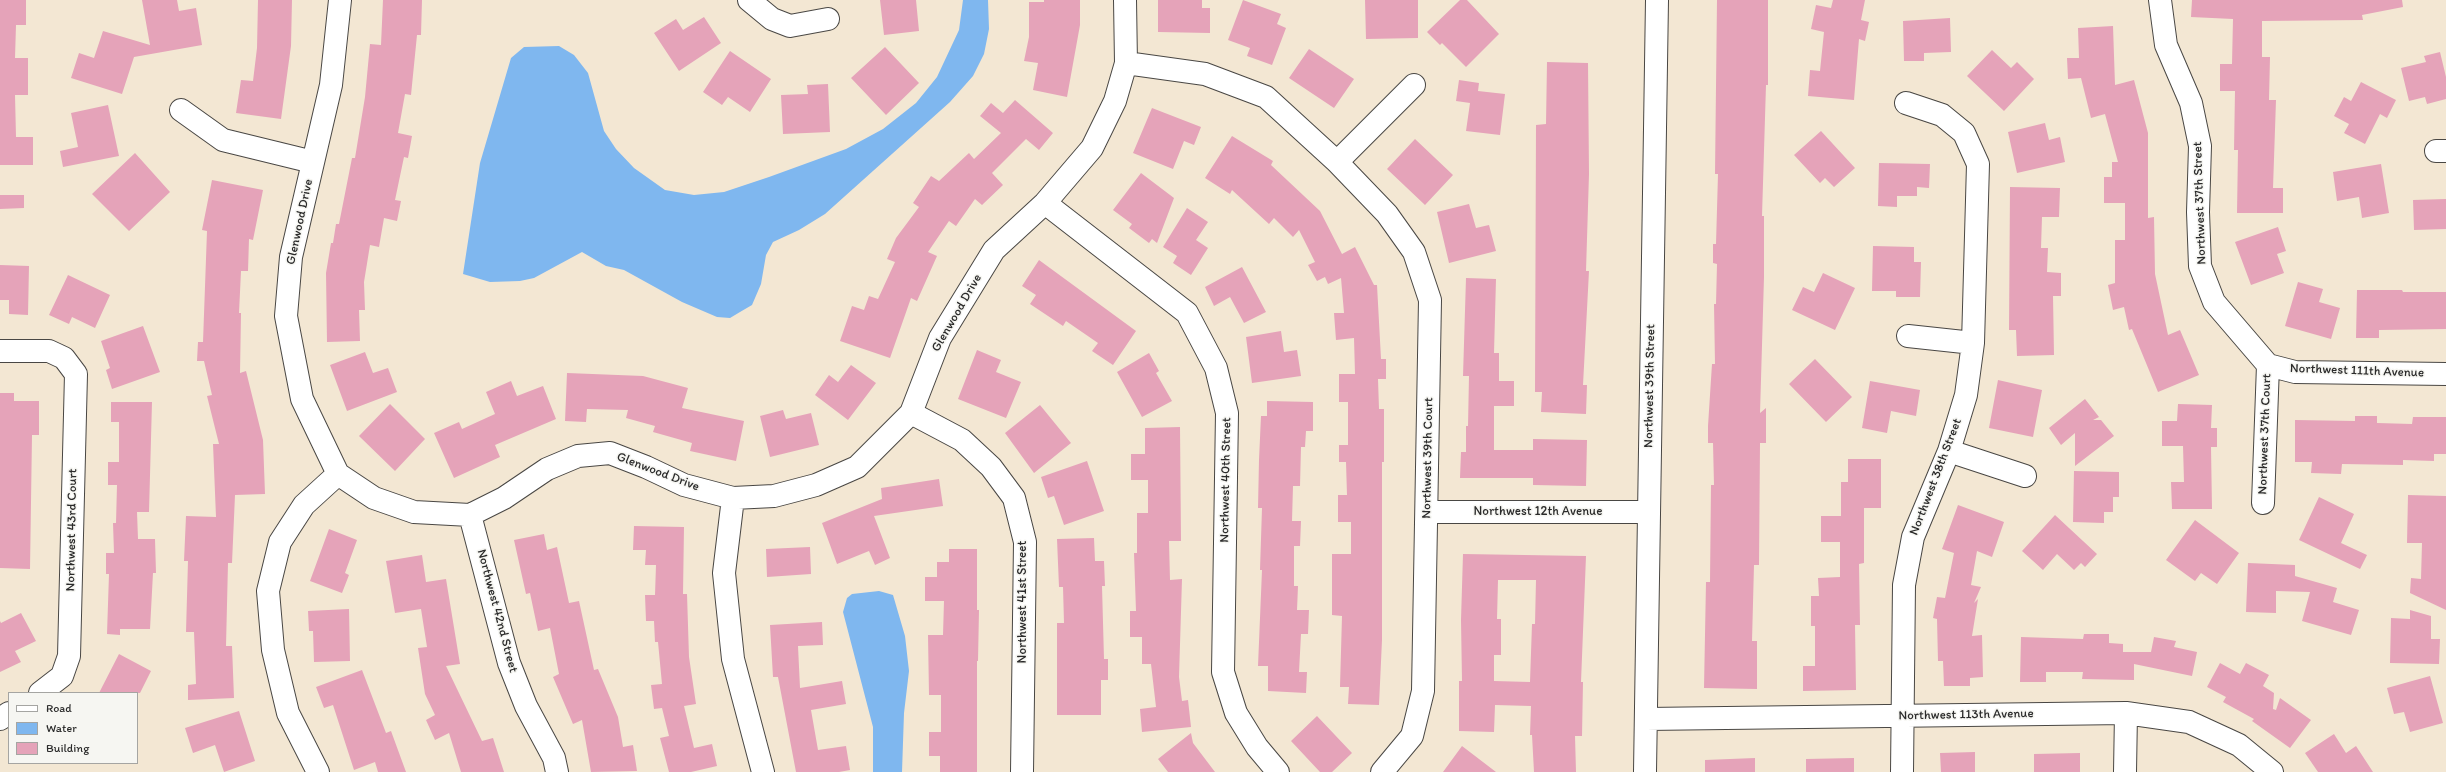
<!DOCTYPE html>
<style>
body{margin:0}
#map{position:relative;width:2446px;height:772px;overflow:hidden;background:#f3e7d3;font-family:Itim,sans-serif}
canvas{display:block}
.legend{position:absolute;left:8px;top:692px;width:130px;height:72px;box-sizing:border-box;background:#f6f6f2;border:1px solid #a5a5a2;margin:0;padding:5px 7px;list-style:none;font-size:12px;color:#2b2b2b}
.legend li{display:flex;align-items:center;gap:8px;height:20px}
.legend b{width:20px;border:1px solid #a5a5a2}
</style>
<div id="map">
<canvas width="2446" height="772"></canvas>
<ul class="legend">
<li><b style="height:5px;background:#fff"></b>Road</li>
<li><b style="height:11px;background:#7fb7ef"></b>Water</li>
<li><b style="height:11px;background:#e5a3b9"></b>Building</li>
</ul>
</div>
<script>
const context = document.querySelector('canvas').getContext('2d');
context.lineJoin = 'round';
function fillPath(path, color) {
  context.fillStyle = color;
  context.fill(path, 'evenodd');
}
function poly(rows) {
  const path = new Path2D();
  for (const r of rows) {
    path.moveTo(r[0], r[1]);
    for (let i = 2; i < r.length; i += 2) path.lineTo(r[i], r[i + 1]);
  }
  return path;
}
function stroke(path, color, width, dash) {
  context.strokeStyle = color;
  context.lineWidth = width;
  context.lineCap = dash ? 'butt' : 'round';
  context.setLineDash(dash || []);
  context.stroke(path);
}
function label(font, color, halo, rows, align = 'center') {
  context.font = font + ' Itim,sans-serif';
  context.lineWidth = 3;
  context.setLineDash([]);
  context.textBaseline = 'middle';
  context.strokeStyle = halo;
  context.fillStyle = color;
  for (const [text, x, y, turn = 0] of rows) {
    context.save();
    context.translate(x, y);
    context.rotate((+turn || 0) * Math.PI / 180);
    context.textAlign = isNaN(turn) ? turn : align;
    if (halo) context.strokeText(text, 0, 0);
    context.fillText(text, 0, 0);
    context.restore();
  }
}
fillPath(poly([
 [963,0,988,0,989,29,984,54,973,76,950,102,825,214,799,230,773,242,766,255,761,284,752,305,740,312,730,318,717,317,682,302,624,270,606,266,582,252,534,278,520,281,490,282,463,274,480,163,511,58,524,47,559,46,574,55,588,73,604,131,616,149,634,168,665,190,694,195,724,192,769,177,846,149,883,129,916,103,937,77,959,30],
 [879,591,893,595,905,636,909,671,904,713,902,772,873,772,873,727,843,612,847,598,852,594]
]), '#7fb7ef');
fillPath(poly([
 [0,0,26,0,26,25,16,25,15,58,28,58,28,95,15,95,16,137,33,137,33,165,0,165],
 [142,0,177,0,179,11,196,8,202,45,134,57,122,94,71,78,79,53,94,58,103,31,150,45],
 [258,0,292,0,291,46,281,119,236,113,241,80,253,81,257,48],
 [383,0,422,0,421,35,417,35,411,95,405,94,398,133,412,136,408,158,404,157,395,200,401,201,397,221,384,218,379,247,370,245,364,282,365,310,359,310,360,341,327,342,326,273,331,243,333,243,336,224,339,224,352,158,355,158,365,97,370,44,381,45],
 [880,0,916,0,919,31,884,35],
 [1044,0,1080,0,1080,25,1067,97,1033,90,1038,63,1024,61,1029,37,1029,2,1044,2],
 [1158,0,1202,0,1202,8,1210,8,1210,33,1158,32],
 [1243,0,1281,14,1277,24,1286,28,1272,65,1247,56,1250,48,1228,40],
 [1365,0,1418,0,1418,38,1366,39],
 [1460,0,1467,0,1499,34,1466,67,1442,43,1440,45,1427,32],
 [1717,0,1768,0,1768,85,1766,85,1762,216,1764,216,1764,277,1760,413,1766,408,1766,443,1760,443,1759,565,1754,565,1752,641,1757,641,1757,689,1704,688,1706,582,1710,582,1711,485,1714,485,1713,443,1708,443,1708,426,1712,364,1715,364,1714,304,1716,304,1717,264,1713,263,1713,244,1716,244,1718,174,1715,174],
 [1833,0,1865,0,1861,20,1869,22,1865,41,1859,39,1854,100,1808,96,1810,70,1820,71,1824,32,1811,29,1816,5,1831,8],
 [2192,0,2402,0,2403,7,2362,15,2363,20,2262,21,2262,57,2270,57,2269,100,2276,100,2273,188,2283,188,2283,213,2237,213,2238,150,2234,150,2235,91,2220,91,2220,64,2232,64,2233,19,2191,17],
 [704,17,721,43,679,71,654,33,676,19,683,30],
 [1950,18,1951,52,1924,53,1924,61,1904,61,1903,21],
 [2113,26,2115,85,2134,80,2148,133,2148,218,2154,217,2155,274,2168,335,2180,330,2199,375,2158,392,2132,329,2129,330,2124,307,2113,310,2108,285,2115,283,2115,240,2125,240,2125,203,2104,203,2104,177,2112,177,2112,162,2118,162,2105,114,2091,118,2081,78,2068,79,2067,58,2079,58,2078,28],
 [885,47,919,83,886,115,851,78],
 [1309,49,1354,79,1334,108,1289,78],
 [1992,50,2011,68,2017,62,2034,79,2004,111,1967,76],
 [730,51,771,79,750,112,728,97,722,105,703,92],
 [2440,52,2446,77,2446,99,2427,104,2425,97,2409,101,2401,68,2426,62,2424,56],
 [1547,62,1588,63,1589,174,1586,271,1589,271,1583,385,1587,385,1586,414,1541,412,1542,392,1535,392,1536,125,1546,124],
 [1459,80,1479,83,1478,91,1505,94,1500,135,1466,131,1470,103,1456,101],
 [2361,82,2396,100,2387,118,2380,114,2365,144,2344,133,2349,124,2334,116,2344,97,2351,101],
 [828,84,830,132,783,134,781,95,808,94,807,85],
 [1015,100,1053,133,1039,150,1026,139,992,173,1003,185,982,205,975,199,956,226,949,221,928,252,937,256,917,301,911,298,890,358,840,341,852,306,864,310,869,296,878,299,895,262,887,259,896,238,919,207,913,203,931,176,939,181,969,153,974,159,1001,133,980,116,991,103,1003,113],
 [108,105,119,156,63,167,60,151,78,147,71,113],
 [1152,108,1201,127,1194,145,1184,141,1173,169,1133,153],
 [2045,123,2049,140,2060,137,2065,162,2017,173,2008,132],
 [1821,131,1855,168,1834,187,1825,178,1820,183,1794,155],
 [1232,136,1273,161,1271,165,1320,211,1342,254,1355,247,1374,285,1377,285,1381,359,1386,359,1386,379,1378,379,1379,409,1384,409,1384,462,1382,462,1382,640,1379,705,1348,704,1349,687,1340,687,1342,616,1332,615,1332,554,1351,554,1351,522,1338,522,1338,495,1347,495,1346,462,1339,462,1339,445,1348,445,1348,402,1339,402,1339,374,1355,374,1354,338,1336,340,1334,313,1344,313,1341,278,1328,284,1325,277,1317,281,1308,265,1315,262,1299,230,1293,237,1274,218,1269,224,1232,190,1230,194,1205,178],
 [1415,139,1453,175,1425,205,1387,169],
 [135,153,170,192,129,231,92,194],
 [1879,163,1930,164,1929,188,1917,187,1917,196,1897,196,1897,207,1878,206],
 [2381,164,2389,213,2362,218,2359,197,2337,201,2333,172],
 [1141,173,1174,198,1157,243,1152,239,1149,243,1129,228,1132,224,1113,210],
 [212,180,263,190,253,240,249,239,248,271,241,271,239,313,241,313,240,373,246,371,263,440,265,494,235,495,232,563,228,563,226,646,232,646,234,698,188,700,188,685,196,684,194,632,186,632,188,561,184,561,186,516,216,517,213,444,219,444,207,396,212,395,204,361,197,361,198,342,203,342,207,231,202,230],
 [2010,187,2060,188,2059,217,2042,217,2041,248,2048,248,2047,272,2061,273,2061,296,2053,296,2054,355,2017,356,2016,330,2009,330],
 [0,195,24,195,24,208,0,209],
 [2446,199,2446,229,2414,230,2413,200],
 [1469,204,1476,228,1489,225,1496,251,1449,263,1437,212],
 [1187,208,1208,222,1196,240,1208,248,1191,275,1173,263,1177,256,1163,247],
 [2278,227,2286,251,2277,254,2284,273,2251,285,2235,242],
 [1873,246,1914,247,1914,262,1921,262,1920,297,1896,297,1896,291,1872,291],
 [1039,260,1136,331,1113,365,1092,351,1098,343,1066,321,1063,326,1030,304,1036,295,1022,286],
 [0,265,29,266,28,315,9,314,9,300,0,300],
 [1242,267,1266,312,1244,323,1230,297,1214,306,1205,287],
 [1823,273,1855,288,1835,330,1792,310,1803,287,1814,292],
 [68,275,110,295,95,328,72,317,69,324,49,315],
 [1466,278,1496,279,1494,353,1499,353,1499,381,1514,381,1514,406,1494,406,1494,450,1533,450,1533,439,1587,440,1586,486,1533,485,1533,478,1460,478,1461,452,1466,452,1466,426,1468,426,1469,376,1463,376],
 [2298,282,2323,289,2319,302,2340,308,2331,339,2285,326],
 [2357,290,2402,290,2403,292,2446,292,2446,329,2379,330,2379,338,2356,338],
 [143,326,160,372,112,389,106,370,110,368,101,341],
 [1281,331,1284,352,1297,350,1301,376,1252,383,1246,337],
 [977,350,1001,360,996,372,1021,382,1006,418,958,399],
 [365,352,373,373,388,368,397,392,347,411,330,365],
 [1149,353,1159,371,1156,373,1172,401,1142,417,1117,372],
 [1815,359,1852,397,1826,422,1789,384],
 [851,365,876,383,848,420,815,395,829,375,838,382],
 [567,373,643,376,688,388,682,408,744,421,736,461,690,451,692,443,653,432,655,426,626,418,628,410,587,409,586,422,565,421],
 [1998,380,2042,390,2033,437,1989,428],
 [511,381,517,396,543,386,556,419,495,445,500,457,454,478,434,433,459,422,462,429,495,414,486,392],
 [1870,381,1920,390,1916,416,1891,411,1887,433,1862,428],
 [0,393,14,393,14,401,39,401,39,435,32,435,30,569,0,568],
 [2085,399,2099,417,2093,420,2101,420,2114,436,2075,466,2075,433,2061,445,2049,428],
 [1267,401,1313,402,1313,431,1306,431,1305,447,1301,447,1300,486,1293,486,1292,521,1301,521,1300,546,1294,546,1294,586,1298,586,1297,610,1309,610,1308,634,1301,634,1299,672,1307,672,1306,693,1268,691,1268,666,1258,666,1262,570,1260,570,1262,508,1258,508,1259,460,1261,416,1267,416],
 [111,402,152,402,149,512,137,512,138,539,155,539,156,573,153,573,150,629,120,629,120,635,107,634,109,574,106,574,106,553,114,553,113,523,116,523,117,485,108,485,108,462,119,462,119,422,111,422],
 [390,404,425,439,395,471,359,436],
 [2178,404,2212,405,2211,428,2217,428,2217,447,2211,447,2212,509,2172,509,2171,482,2184,482,2183,446,2162,446,2162,421,2177,421],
 [1040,405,1071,443,1034,473,1005,433],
 [783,410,786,419,811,413,819,445,770,457,760,416],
 [2355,416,2377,416,2377,423,2412,424,2413,417,2446,417,2446,454,2434,454,2434,461,2403,460,2403,465,2342,464,2341,474,2311,473,2312,462,2295,462,2295,420,2355,421],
 [1180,427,1181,541,1169,541,1170,580,1182,579,1179,677,1182,701,1188,700,1191,727,1142,732,1140,709,1156,707,1151,664,1142,664,1142,637,1130,637,1130,611,1136,611,1134,553,1137,553,1137,513,1148,513,1148,480,1131,480,1131,454,1145,454,1145,428],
 [1848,459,1881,459,1881,508,1864,508,1864,563,1859,564,1860,625,1855,625,1856,690,1803,691,1803,666,1815,666,1815,626,1811,626,1811,596,1819,596,1818,578,1840,577,1840,542,1821,542,1821,516,1841,516,1841,482,1848,482],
 [1087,461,1104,511,1064,525,1054,496,1048,498,1041,477],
 [2074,471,2119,472,2119,497,2113,497,2113,512,2104,512,2104,523,2073,522],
 [939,479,943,506,874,516,890,558,875,565,869,551,837,564,822,523,882,499,881,488],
 [2408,495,2446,496,2446,610,2410,593,2411,578,2421,579,2422,543,2407,543],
 [2319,497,2354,514,2341,543,2367,555,2360,569,2299,540],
 [1958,505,2004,522,1992,557,1977,551,1971,585,1981,587,1974,603,1978,599,1972,636,1982,635,1983,677,1970,678,1970,686,1944,686,1943,661,1938,661,1937,619,1933,618,1937,597,1945,598,1954,553,1942,549],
 [2055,515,2097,554,2085,567,2081,563,2074,570,2057,554,2043,570,2022,551],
 [2195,520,2239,553,2217,584,2201,573,2195,581,2166,560],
 [634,526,684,527,683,594,687,594,689,657,696,704,684,706,694,748,712,744,717,766,691,772,669,772,660,738,669,736,662,708,654,709,651,685,662,684,658,642,655,642,654,621,646,621,645,595,655,595,656,565,645,565,646,550,633,550],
 [329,529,357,540,345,573,349,575,342,593,310,581],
 [544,534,547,550,557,547,569,603,579,601,594,670,598,669,618,717,623,747,633,745,637,771,591,772,582,720,573,724,553,677,559,674,550,628,538,631,530,593,526,594,514,540],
 [1094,538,1095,561,1104,561,1105,586,1102,586,1104,659,1108,659,1108,680,1101,680,1101,715,1057,715,1057,623,1064,623,1063,587,1059,587,1057,539],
 [810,547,811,574,767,577,766,549],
 [949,549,977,549,977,610,979,610,978,661,977,661,977,772,940,772,940,756,929,756,929,732,941,732,941,695,929,695,928,635,943,635,944,601,925,601,925,577,937,577,937,562,949,562],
 [1463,554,1586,556,1581,682,1583,682,1582,736,1575,736,1576,772,1534,772,1532,735,1530,735,1531,706,1495,705,1494,732,1459,731,1459,681,1462,681,1461,620],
 [1498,580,1536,580,1535,624,1532,624,1530,682,1494,681,1494,655,1501,655,1501,619,1497,619],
 [422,555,426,582,446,579,460,664,446,666,482,741,493,738,504,772,461,772,449,733,435,740,426,720,435,715,425,694,418,648,427,647,421,609,395,613,386,561],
 [2248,563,2295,565,2295,576,2337,588,2333,602,2359,610,2351,635,2302,621,2310,592,2276,591,2276,613,2246,612],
 [349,609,350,661,314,662,313,631,309,631,308,611],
 [2410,610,2431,616,2431,639,2440,639,2439,664,2390,663,2391,618,2410,619],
 [21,613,36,641,15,651,21,662,0,672,0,621,1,623],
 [822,622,823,645,798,646,800,688,842,681,846,704,811,710,818,750,846,746,850,770,839,772,796,772,778,677,773,677,770,625],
 [2084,634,2109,634,2109,643,2123,644,2123,652,2151,652,2154,637,2176,641,2174,647,2197,652,2192,676,2134,664,2134,680,2082,679,2083,672,2046,672,2046,682,2020,682,2021,637,2083,639],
 [119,654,151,671,140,693,99,693],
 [2220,663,2240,674,2246,663,2269,675,2263,686,2274,693,2273,709,2276,710,2280,698,2311,720,2290,748,2252,721,2254,719,2223,702,2226,697,2207,687],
 [362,670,386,733,391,731,406,772,378,772,375,762,354,770,333,705,324,708,316,687],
 [2430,676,2443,723,2410,732,2404,712,2394,714,2387,688],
 [239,711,255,761,224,772,215,745,193,753,185,728],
 [1317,716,1352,753,1332,772,1320,772,1291,741],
 [1191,733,1193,743,1215,772,1168,772,1158,759],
 [2334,734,2346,753,2356,746,2373,772,2318,772,2305,753],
 [1462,746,1496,772,1443,772],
 [1975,752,1975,772,1941,772,1940,753],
 [2080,753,2080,772,2034,772,2034,754],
 [1755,758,1755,772,1705,772,1705,760],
 [1854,758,1854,772,1806,772,1806,759]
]), '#e5a3b9');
const minor = poly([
 [340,0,331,85,291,257,286,316,302,399,338,474,374,498,414,512,470,515,504,498,547,469,578,456,610,453,646,467,684,485,733,498,774,496,816,485,857,467,911,413,940,338,994,250,1045,203,1092,148,1115,101,1126,63,1125,0],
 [749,0,772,19,790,26,828,19],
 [2160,0,2166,45,2191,103,2200,146,2198,212,2200,266,2214,302,2268,365],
 [1126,63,1205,74,1266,97,1337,162,1387,214,1414,252,1430,300,1423,691,1412,736,1382,772],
 [181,110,223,140,313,162],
 [2436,151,2446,151],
 [1337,162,1414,85],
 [1045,203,1187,313,1216,368,1227,413,1223,672,1236,713,1257,747,1278,772],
 [1908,336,1973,343],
 [0,351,49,351,64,358,76,374,69,656,62,676,40,693],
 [2268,365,2295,372,2446,374],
 [911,413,962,440,991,467,1014,498,1025,542,1022,772],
 [1949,451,2025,476],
 [733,498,724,573,733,659,763,772],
 [2263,503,2268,365],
 [1427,512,1648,512],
 [470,515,509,663,526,706,554,758,557,772],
 [0,719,9,713],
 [1646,719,2126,713,2189,722,2239,745,2272,772],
 [318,772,288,713,273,650,268,591,280,542,304,505,338,474],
 [1645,772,1657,0],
 [1902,772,1904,585,1913,537,1949,451,1966,395,1973,343,1978,164,1964,133,1942,115,1906,103],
 [2125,772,2126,713]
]);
stroke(minor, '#494744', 24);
stroke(minor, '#fff', 22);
label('13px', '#2b2b2b', '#f6f6f2', [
 ["Northwest 37th Street",2200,203,-92],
 ["Glenwood Drive",300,222,-78],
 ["Glenwood Drive",957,313,-60],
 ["Northwest 111th Avenue",2357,371,2],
 ["Northwest 39th Street",1650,386,-89],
 ["Northwest 37th Court",2265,434,-88],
 ["Northwest 39th Court",1428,458,-89],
 ["Glenwood Drive",658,472,21],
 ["Northwest 38th Street",1936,477,-69],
 ["Northwest 40th Street",1226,480,-89],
 ["Northwest 12th Avenue",1538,512],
 ["Northwest 43rd Court",72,530,-89],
 ["Northwest 41st Street",1023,602,-90],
 ["Northwest 42nd Street",497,611,75],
 ["Northwest 113th Avenue",1966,715,-1]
]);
</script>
